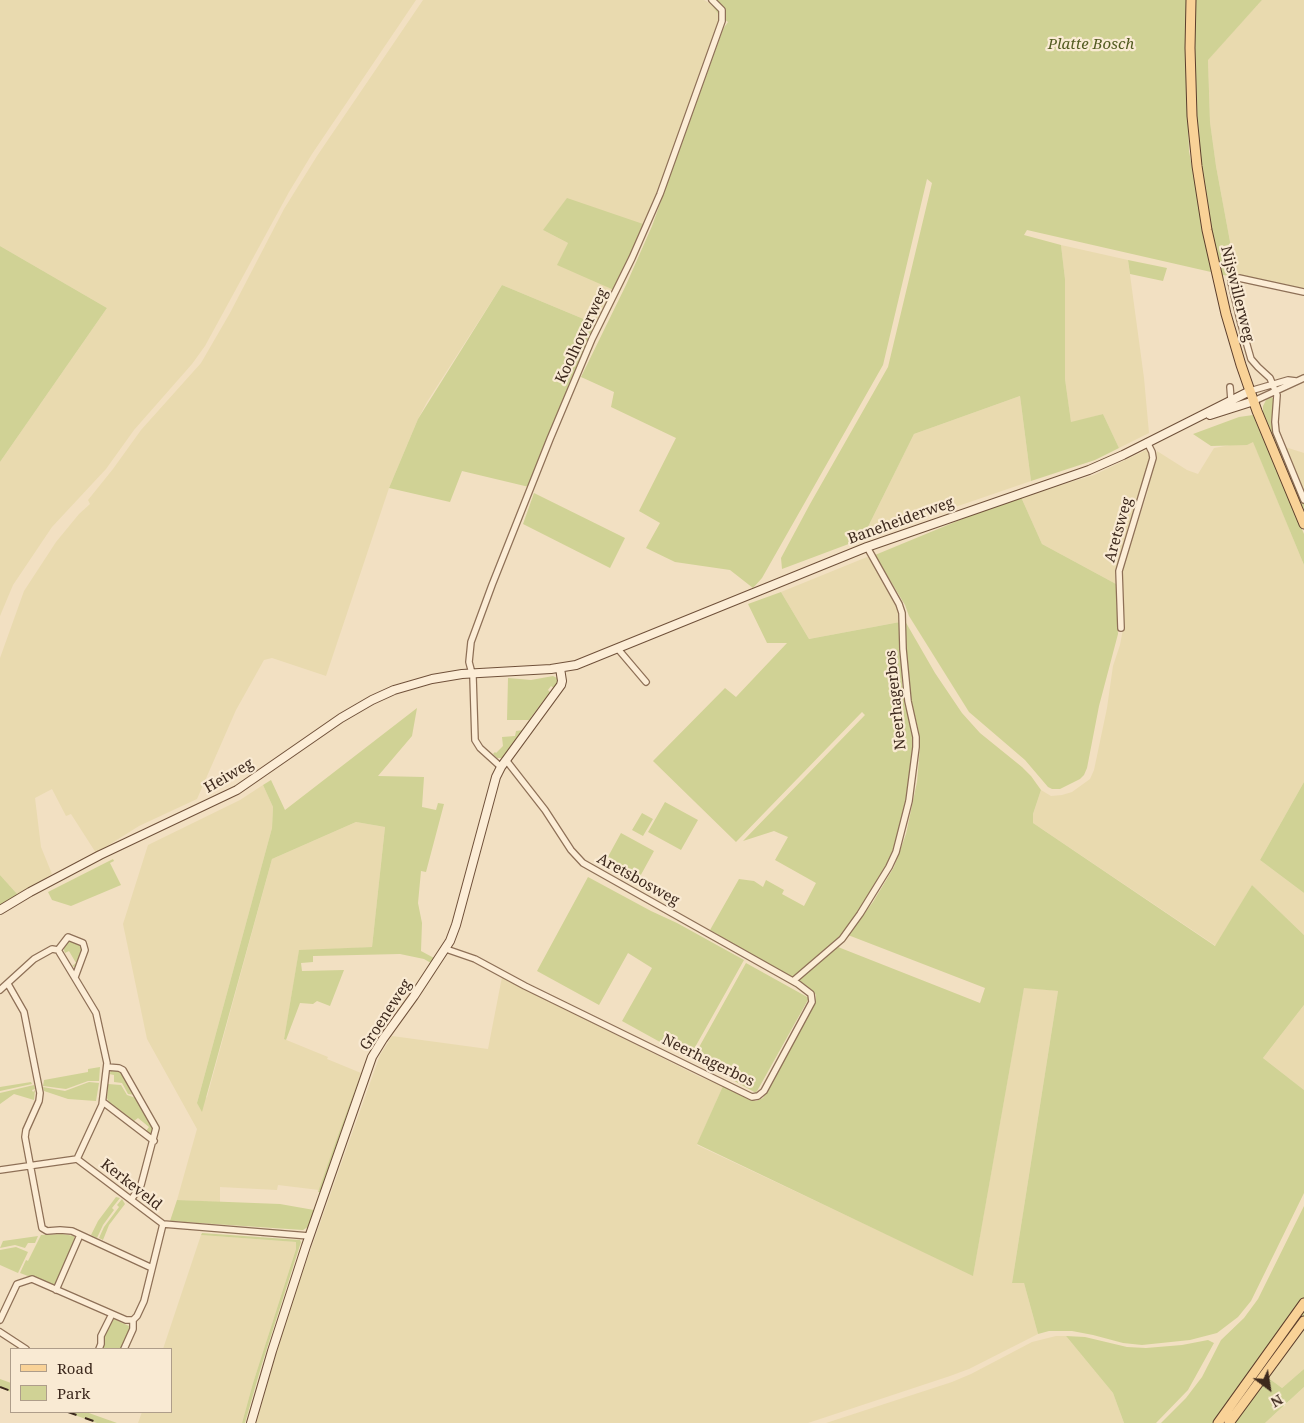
<!DOCTYPE html>
<style>
body{margin:0}
#map{position:relative;width:1304px;height:1423px;overflow:hidden;background:#f2e0c2;font-family:"Noto Serif",serif}
canvas{display:block}
.legend{position:absolute;left:10px;top:1348px;width:162px;height:65px;box-sizing:border-box;background:#f9ead3;border:1px solid #ae9d8a;margin:0;padding:6px 9px;list-style:none;font-size:15px;color:#3d291d}
.legend li{display:flex;align-items:center;gap:10px;height:25px}
.legend b{width:25px;border:1px solid #ae9d8a}
.north{position:absolute;left:1244px;top:1363px;width:50px;height:50px;-webkit-text-stroke:4px #f9ead3;paint-order:stroke;rotate:149deg;font-size:14px;font-weight:700;line-height:20px;text-align:center;color:#3d291d}
.north::after{content:'';display:block;margin:auto;width:18px;height:22px;background:#3d291d;clip-path:polygon(50% 0,100% 100%,50% 72%,0 100%)}
</style>
<div id="map">
<canvas width="1304" height="1423"></canvas>
<ul class="legend">
<li><b style="height:6px;background:#f9d297"></b>Road</li>
<li><b style="height:14px;background:#d0d295"></b>Park</li>
</ul>
<div class="north">N</div>
</div>
<script>
const context = document.querySelector('canvas').getContext('2d');
context.lineJoin = 'round';
function fillPath(path, color) {
  context.fillStyle = color;
  context.fill(path, 'evenodd');
}
function poly(rows) {
  const path = new Path2D();
  for (const r of rows) {
    path.moveTo(r[0], r[1]);
    for (let i = 2; i < r.length; i += 2) path.lineTo(r[i], r[i + 1]);
  }
  return path;
}
function stroke(path, color, width, dash) {
  context.strokeStyle = color;
  context.lineWidth = width;
  context.lineCap = dash ? 'butt' : 'round';
  context.setLineDash(dash || []);
  context.stroke(path);
}
function label(font, color, halo, rows, align = 'center') {
  context.font = font + ' "Noto Serif",serif';
  context.lineWidth = 4.5;
  context.setLineDash([]);
  context.textBaseline = 'middle';
  context.strokeStyle = halo;
  context.fillStyle = color;
  for (const [text, x, y, turn = 0] of rows) {
    context.save();
    context.translate(x, y);
    context.rotate((+turn || 0) * Math.PI / 180);
    context.textAlign = isNaN(turn) ? turn : align;
    if (halo) context.strokeText(text, 0, 0);
    context.fillText(text, 0, 0);
    context.restore();
  }
}
fillPath(poly([
 [0,0,416,0,312,154,289,192,205,346,192,364,134,430,106,469,52,527,13,585,0,616,0,462,107,308,0,246],
 [423,0,704,0,711,4,718,13,719,21,646,225,543,230,568,243,558,264,616,291,598,325,502,285,427,402,418,419,389,488,326,676,272,658,264,660,236,710,197,799,139,826,96,853,71,814,66,816,52,789,35,798,41,847,52,874,18,895,0,875,0,658,24,591,56,542,79,514,90,504,88,500,113,469,141,430,201,363,230,313,284,209,317,156],
 [1262,0,1304,0,1304,289,1236,274,1216,166,1210,122,1208,59],
 [1061,245,1128,260,1144,378,1149,433,1119,448,1103,414,1071,423,1065,379,1065,279],
 [1020,396,1031,481,862,539,914,434],
 [1253,441,1304,565,1304,782,1260,860,1304,893,1304,935,1252,885,1216,946,1033,823,1033,814,1041,790,1051,796,1062,795,1072,792,1090,779,1094,770,1107,708,1113,666,1120,645,1124,624,1124,599,1120,576,1147,494,1157,451,1187,470,1198,474,1214,448],
 [1285,447,1304,453,1304,494],
 [1146,450,1148,451,1151,457,1129,531,1115,571,1116,584,1042,544,1021,497,1094,475],
 [867,557,870,558,899,608,900,622,809,639,781,592],
 [263,785,273,807,272,828,197,1103,207,1097,272,859,356,822,385,827,372,947,299,951,284,1039,328,1057,327,1059,361,1073,319,1190,278,1185,277,1190,220,1187,220,1202,177,1200,197,1129,147,1039,123,924,148,845,240,800],
 [502,977,700,1077,723,1086,697,1145,973,1275,1024,987,1058,991,1012,1283,1024,1283,1038,1334,969,1369,950,1376,808,1423,256,1423,288,1313,380,1055,392,1036,488,1049],
 [1304,1005,1304,1090,1263,1058],
 [201,1235,297,1242,296,1249,253,1383,242,1423,138,1423,142,1412,171,1412,171,1349,163,1349],
 [1304,1326,1304,1369,1282,1388,1267,1377],
 [1056,1336,1066,1336,1113,1393,1124,1423,826,1423,952,1382,971,1374,1032,1342],
 [1304,1387,1304,1423,1265,1423,1288,1402]
]), '#e9daaf');
fillPath(poly([
 [708,0,1187,0,1186,59,1189,151,1211,272,1027,230,1024,235,1061,245,1065,279,1065,379,1071,422,1103,414,1119,448,1095,460,1031,481,1020,396,914,434,862,539,782,569,781,558,810,504,888,367,932,183,927,179,883,365,762,578,753,588,730,570,675,562,646,548,660,523,639,511,676,438,611,407,614,392,581,377,626,285,652,226,723,29,728,22,719,15],
 [1195,0,1262,0,1208,60,1210,122,1216,166,1236,274,1231,276,1222,275,1210,226,1200,162,1194,90,1194,27],
 [567,198,646,225,616,291,557,265,568,243,543,230],
 [0,246,107,308,0,462],
 [1128,260,1167,268,1163,281,1130,274],
 [502,285,598,325,529,487,462,471,450,502,389,488,418,419],
 [1271,397,1275,400,1272,425,1278,444,1304,504,1304,511,1263,412,1263,406,1266,400],
 [1253,415,1304,534,1304,565,1253,442,1247,445,1211,446,1193,434,1239,417],
 [534,493,625,538,610,568,523,524],
 [1021,497,1042,544,1116,584,1118,634,1099,706,1087,768,1084,775,1080,779,1060,789,1052,789,1048,787,1025,760,969,712,909,616,905,605,875,555,984,510],
 [781,592,809,639,900,622,902,684,914,737,915,747,904,818,896,848,882,878,845,932,835,943,795,976,788,976,710,930,739,879,754,881,763,887,766,880,784,890,782,894,804,906,816,883,775,860,788,837,774,831,743,841,865,715,862,712,736,842,653,761,725,688,736,697,787,643,767,643,748,604],
 [905,621,935,673,962,713,980,733,1022,767,1031,776,1041,790,1033,814,1033,823,1215,946,1252,885,1304,935,1304,1005,1263,1058,1304,1090,1304,1193,1251,1301,1238,1317,1217,1333,1190,1340,1142,1345,1123,1343,1093,1335,1072,1331,1049,1331,1038,1334,1024,1283,1012,1283,1058,991,1024,988,973,1276,697,1144,723,1086,756,1101,763,1098,815,1002,816,995,813,991,799,980,838,947,980,1003,985,988,848,935,873,902,894,867,906,834,917,782,920,746,918,728,907,687],
 [553,676,557,678,559,682,554,688,551,686,548,690,550,692,529,720,507,720,508,678,531,680],
 [417,708,412,736,378,776,424,777,422,807,436,810,438,803,444,804,426,872,421,871,418,903,422,923,421,951,434,958,431,963,424,959,400,954,313,956,313,962,301,963,302,971,344,970,330,1006,317,1001,313,1004,300,1003,286,1040,284,1039,299,950,372,947,385,827,356,822,272,859,202,1112,197,1103,272,828,273,807,263,785,271,780,285,810],
 [523,730,502,758,497,758,493,754,495,752,496,753,503,746,502,737,515,736,516,731],
 [1304,782,1304,893,1260,860],
 [665,802,698,820,681,850,648,832],
 [642,813,653,819,643,836,632,830],
 [621,833,654,851,637,882,604,864],
 [113,859,114,861,110,863,121,885,71,906,52,900,48,892],
 [0,875,18,895,0,906],
 [588,877,651,911,677,923,744,960,689,1058,622,1021,652,968,628,953,599,1005,537,971],
 [71,940,81,945,82,949,75,967,72,966,76,963,69,951,65,953,64,950,64,946],
 [746,963,809,998,756,1093,693,1058],
 [100,1067,99,1081,88,1081,66,1089,43,1086,44,1080,88,1072,88,1069],
 [112,1070,121,1072,135,1095,128,1094,122,1083,114,1082,114,1075,109,1074],
 [361,1073,320,1192,318,1192,336,1141],
 [31,1082,32,1084,0,1091,0,1087],
 [89,1082,99,1083,96,1101,68,1099,44,1091,43,1087,65,1091],
 [108,1084,121,1085,127,1095,136,1098,152,1126,152,1134,146,1131,149,1127,138,1118,134,1121,109,1102,107,1098],
 [34,1085,35,1089,32,1090,33,1092,35,1090,34,1100,14,1094,0,1104,0,1093],
 [116,1197,120,1198,112,1208,114,1210,103,1225,97,1238,91,1235,98,1221],
 [122,1199,125,1204,109,1225,103,1240,99,1238,104,1227,119,1207,117,1205],
 [177,1200,280,1204,314,1210,308,1227,303,1230,170,1221],
 [1304,1206,1304,1299,1214,1423,1161,1423,1186,1398,1202,1377,1221,1340,1244,1318,1258,1299],
 [202,1233,300,1240,301,1242,261,1367,245,1423,242,1423,253,1383,296,1249,296,1242,201,1235],
 [62,1234,74,1236,75,1242,55,1284,52,1285,20,1273,26,1260,28,1261,41,1235],
 [38,1236,35,1243,28,1243,25,1248,15,1245,0,1248,3,1241],
 [16,1247,28,1252,18,1273,0,1265,0,1250],
 [1304,1310,1304,1318,1226,1423,1219,1423],
 [112,1318,131,1327,121,1349,101,1349,104,1337],
 [1066,1336,1085,1337,1127,1347,1146,1348,1182,1345,1208,1340,1214,1343,1188,1390,1156,1423,1124,1423,1113,1393],
 [1304,1369,1304,1387,1265,1423,1234,1423,1267,1377,1282,1388],
 [0,1379,11,1383,11,1392,0,1388],
 [66,1412,86,1412,117,1423,97,1423]
]), '#d0d295');
const street = poly([
 [1304,292,1239,278,1234,278,1231,282,1241,324,1251,359,1258,367,1270,378,1277,395,1275,422,1276,432,1304,500],
 [1230,387,1231,400],
 [1250,391,1288,380,1296,381],
 [1254,401,1304,378],
 [1121,628,1119,571,1153,458,1152,452,1147,442],
 [618,649,646,682],
 [501,767,480,748,475,740,473,677,469,662,471,642,492,585,550,439,592,339,632,258,660,194,722,21,722,10,712,0],
 [446,949,475,959,525,986,752,1097,758,1096,764,1091,812,1002,811,994,798,984,583,863,571,850,545,810,506,760],
 [58,950,96,1013,107,1063,102,1105,77,1159],
 [58,950,68,937,83,943,85,950,75,977],
 [793,981,842,939,860,914,889,867,896,852,909,801,916,747,916,737,908,701,903,649,902,613,899,604,867,547],
 [8,984,24,1012,40,1093,39,1101,26,1130,25,1137,42,1228,47,1231,60,1230,72,1231,152,1268],
 [0,990,34,959,52,949,58,950],
 [107,1067,119,1068,123,1070,156,1128,141,1185,131,1200],
 [103,1102,154,1141],
 [0,1170,77,1159,163,1224,309,1236],
 [56,1290,80,1235],
 [0,1320,17,1284,32,1279,126,1320,133,1320],
 [0,1332,26,1349],
 [99,1349,101,1344,101,1336,112,1314],
 [124,1349,133,1329,133,1320,137,1316,144,1301,163,1224]
]);
const secondary = poly([
 [1210,415,1254,401],
 [0,910,30,892,100,855,237,790,341,718,372,700,394,690,432,679,462,674,551,669,576,665,867,547,1089,470,1123,455,1250,391],
 [251,1423,272,1351,306,1246,372,1057,383,1039,414,996,450,941,456,925,496,777,501,767,561,685,562,681,560,668]
]);
const primary = poly([
 [1191,0,1190,48,1192,116,1197,166,1207,230,1226,314,1241,365,1257,411,1304,524],
 [1218,1423,1304,1303],
 [1229,1423,1304,1321]
]);
stroke(street, '#8e7057', 8);
stroke(secondary, '#70513a', 10);
stroke(primary, '#5c3e2c', 11);
stroke(street, '#fcedd6', 5.5);
stroke(secondary, '#fcedd6', 8);
stroke(primary, '#f9d297', 9);
stroke(poly([
 [0,1387,11,1391],
 [68,1412,99,1423]
]), '#3d291d', 2, [9, 9]);
label('italic 15px', '#525b21', '#f9ead3', [
 ["Platte Bosch",1091,45]
]);
label('15px', '#3d291d', '#f9ead3', [
 ["Nijswillerweg",1237,294,76],
 ["Koolhoverweg",582,336,-65],
 ["Baneheiderweg",901,521,-20],
 ["Aretsweg",1119,530,-74],
 ["Neerhagerbos",896,700,-96],
 ["Heiweg",229,776,-30],
 ["Aretsbosweg",638,880,29],
 ["Groeneweg",386,1015,-57],
 ["Neerhagerbos",708,1061,26],
 ["Kerkeveld",131,1185,38]
]);
</script>
